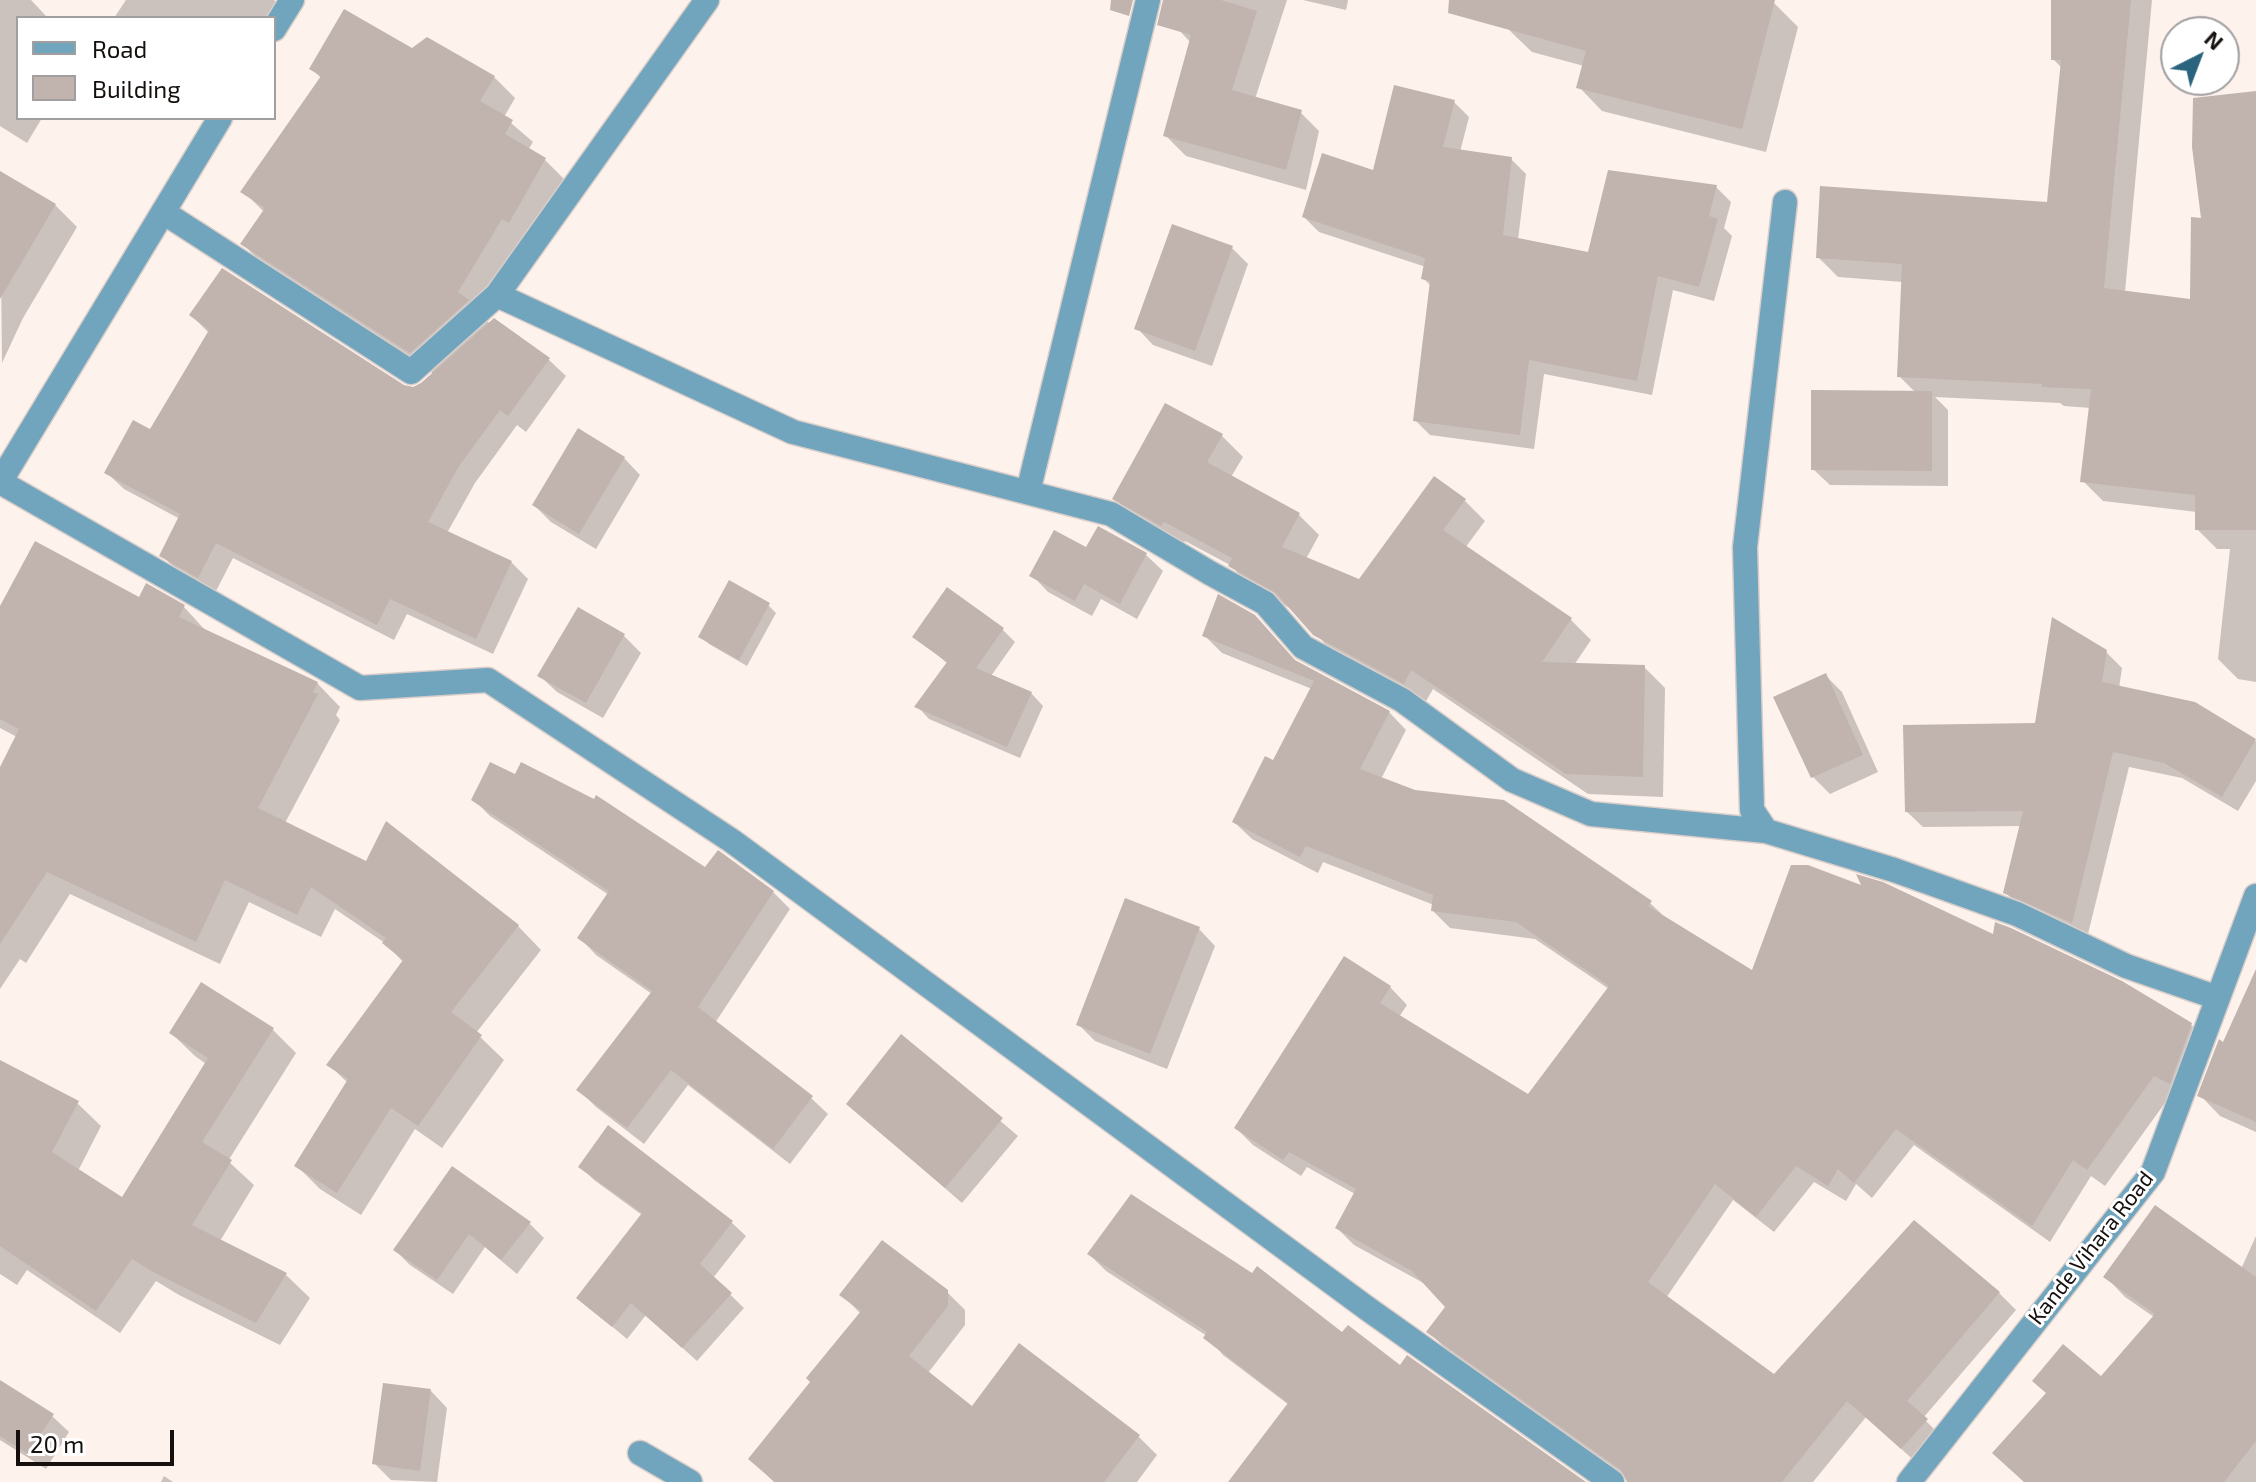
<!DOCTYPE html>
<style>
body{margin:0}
#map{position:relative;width:2256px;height:1482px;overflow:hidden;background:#fef2ed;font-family:"Exo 2",sans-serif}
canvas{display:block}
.legend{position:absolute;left:16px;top:16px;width:260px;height:104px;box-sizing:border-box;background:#fff;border:2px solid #a19f9f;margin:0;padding:10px 14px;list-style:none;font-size:24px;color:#15100e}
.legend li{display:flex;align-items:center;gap:16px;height:40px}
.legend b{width:40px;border:2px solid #a19f9f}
.north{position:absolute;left:2160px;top:16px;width:80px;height:80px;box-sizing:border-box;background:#fff;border:2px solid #a19f9f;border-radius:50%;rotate:42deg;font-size:22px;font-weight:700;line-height:32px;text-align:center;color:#15100e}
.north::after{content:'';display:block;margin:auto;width:28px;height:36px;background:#2a637d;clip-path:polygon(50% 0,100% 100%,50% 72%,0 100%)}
.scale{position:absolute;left:16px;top:1430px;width:158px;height:36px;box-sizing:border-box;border:4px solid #15100e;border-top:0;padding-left:10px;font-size:24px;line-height:28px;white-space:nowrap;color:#15100e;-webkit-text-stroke:6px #fff;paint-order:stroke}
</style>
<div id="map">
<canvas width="2256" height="1482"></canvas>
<ul class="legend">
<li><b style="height:10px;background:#71a4bd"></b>Road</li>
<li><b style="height:22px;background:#c1b3ad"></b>Building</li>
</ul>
<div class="north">N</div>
<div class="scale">20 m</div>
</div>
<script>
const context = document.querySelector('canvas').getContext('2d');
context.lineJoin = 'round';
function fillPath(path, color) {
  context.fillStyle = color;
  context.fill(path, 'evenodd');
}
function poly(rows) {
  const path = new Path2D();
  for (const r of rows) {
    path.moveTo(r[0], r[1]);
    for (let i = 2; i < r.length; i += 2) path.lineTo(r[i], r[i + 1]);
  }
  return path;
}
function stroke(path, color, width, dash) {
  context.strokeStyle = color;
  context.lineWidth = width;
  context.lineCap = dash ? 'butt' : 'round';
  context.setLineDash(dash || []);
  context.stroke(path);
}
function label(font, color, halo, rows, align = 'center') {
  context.font = font + ' "Exo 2",sans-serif';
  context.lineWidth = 6;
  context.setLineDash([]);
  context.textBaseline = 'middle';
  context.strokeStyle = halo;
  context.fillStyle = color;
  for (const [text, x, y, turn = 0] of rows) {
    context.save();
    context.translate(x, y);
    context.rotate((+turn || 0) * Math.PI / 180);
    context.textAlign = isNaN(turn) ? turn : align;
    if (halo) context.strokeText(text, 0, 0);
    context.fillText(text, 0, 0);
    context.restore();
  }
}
fillPath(poly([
 [0,0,31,0,46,16,45,18,18,18,18,118,42,118,27,143,0,126],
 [126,0,274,0,286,13,274,18,114,18],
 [1188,0,1287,0,1255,99,1299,111,1319,131,1306,190,1186,156,1166,136,1191,43,1179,30],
 [1303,0,1348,0,1346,10],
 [1453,0,1761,0,1774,3,1798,27,1766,152,1602,111,1579,87,1584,66,1532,52,1508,29],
 [2053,0,2152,0,2125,292,2192,301,2203,220,2256,93,2256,682,2238,679,2218,659,2230,549,2217,549,2197,529,2197,512,2103,501,2083,481,2091,408,2064,406,2060,403,1935,397,1948,410,1948,486,1830,485,1813,469,1916,393,1899,376,1903,282,1838,277,1818,257,2049,205,2062,68,2053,59],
 [412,50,494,77,515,98,504,117,533,142,528,150,545,160,566,181,479,312,490,324,494,320,549,360,566,376,526,432,517,425,475,483,447,533,511,562,528,579,493,654,407,614,394,640,233,558,215,593,178,572,162,555,180,519,124,489,107,473,151,432,209,333,191,315,403,387,413,389,434,374,263,264,242,243,264,212,243,191,322,79,311,68],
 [1454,102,1469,117,1460,152,1511,159,1526,174,1518,240,1590,254,1716,187,1731,202,1724,228,1732,236,1714,301,1673,290,1652,395,1544,374,1534,449,1430,435,1415,420,1432,287,1424,279,1426,267,1319,232,1304,217,1374,172],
 [0,173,55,205,77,227,23,318,2,363],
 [1231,247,1248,264,1212,366,1153,345,1137,328],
 [1166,406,1222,436,1243,457,1231,477,1298,514,1319,535,1306,559,1360,581,1464,500,1485,521,1465,548,1571,620,1591,640,1574,665,1644,667,1665,688,1663,797,1588,794,1433,689,1425,703,1336,655,1293,610,1251,586,1230,565,1185,541,1182,546,1136,519,1115,499],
 [624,458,640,475,596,549,551,522,534,505],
 [1087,550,1146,555,1163,571,1137,619,1101,599,1092,616,1048,592,1032,575],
 [948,590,1003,630,1015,642,991,676,1031,693,1043,706,1020,758,929,719,917,706,948,664,915,636],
 [140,600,184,607,206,631,317,683,340,707,336,715,340,720,285,823,367,864,518,926,541,950,476,1033,504,1060,442,1148,415,1129,361,1215,320,1189,296,1165,348,1083,329,1065,404,963,385,943,335,909,321,937,249,902,220,964,70,894,26,963,20,959,0,989,0,772,17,737,0,728,0,610],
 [768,605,776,613,747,666,709,644,701,636],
 [578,609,624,636,641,653,603,718,557,692,540,676],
 [1204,635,1298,664,1389,712,1406,730,1381,779,1650,903,1669,921,1753,973,2191,1025,2209,1042,2105,1186,2091,1176,2050,1242,1914,1145,1872,1198,1856,1184,1846,1201,1814,1182,1774,1232,1733,1200,1666,1298,1774,1377,1999,1293,2016,1310,1923,1418,1943,1438,1919,1465,1866,1417,1813,1482,1627,1482,1628,1478,1446,1349,1429,1332,1448,1307,1429,1286,1354,1245,1337,1228,1355,1194,1307,1167,1301,1176,1253,1145,1236,1128,1390,987,1407,1005,1399,1017,1529,1097,1609,989,1535,939,1450,928,1433,911,1434,905,1323,862,1318,873,1252,839,1234,822,1274,763,1312,689,1222,653],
 [2106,652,2122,668,2119,688,2194,704,2256,741,2256,781,2238,811,2182,778,2129,767,2087,938,2021,908,2005,892,2021,826,1923,827,1907,812,2037,725],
 [1825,675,1842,692,1878,772,1830,794,1813,777,1776,698],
 [473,799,773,892,790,909,715,1023,811,1098,828,1114,790,1164,688,1085,644,1144,596,1107,579,1090,652,994,596,955,580,938,609,895,490,816],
 [1199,929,1215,946,1167,1069,1095,1041,1078,1024],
 [2256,1005,2256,1132,2220,1116,2200,1095,2224,1045],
 [272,1029,296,1053,228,1161,254,1185,220,1241,286,1275,310,1298,280,1345,179,1295,156,1281,120,1333,27,1270,17,1285,0,1274,0,1063,77,1103,101,1126,78,1171,122,1200,206,1064,195,1056,171,1033],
 [902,1037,1018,1136,962,1203,848,1104],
 [608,1128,732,1223,746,1236,713,1278,744,1308,697,1361,646,1315,627,1339,578,1298,642,1215,594,1180,581,1167],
 [452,1169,529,1223,544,1238,517,1274,485,1247,453,1294,410,1265,395,1250],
 [2256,1236,2256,1482,2025,1482,2102,1379,2154,1317,2125,1297,2106,1277,2241,1269],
 [1089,1254,1343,1334,1401,1367,1583,1482,1247,1482,1289,1405,1223,1355,1207,1336,1106,1271],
 [946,1291,965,1310,965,1325,928,1373,972,1409,1019,1346,1139,1437,1157,1455,1137,1482,774,1482,750,1459,813,1382,861,1314,842,1295],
 [0,1382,52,1416,69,1432,46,1469,0,1440],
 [431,1391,447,1408,437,1482,391,1480,374,1463],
 [164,1476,173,1482,161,1482]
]), '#0003');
fillPath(poly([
 [1111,0,1133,0,1129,16,1110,10],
 [1163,0,1221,0,1257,11,1232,90,1302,110,1286,170,1163,136,1191,35,1157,25],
 [1449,0,1775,0,1742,129,1576,88,1586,51,1448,13],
 [2051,0,2131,0,2104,288,2190,299,2191,217,2201,218,2192,147,2193,98,2256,91,2256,530,2195,530,2195,495,2080,482,2091,389,2042,387,2042,384,1897,377,1902,264,1816,258,1820,186,2047,202,2061,60,2051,60],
 [344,9,412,48,427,37,495,76,480,101,513,120,505,134,546,158,509,223,502,219,458,292,469,300,410,353,240,244,265,208,240,192,321,76,309,69],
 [1394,85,1455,100,1443,147,1512,157,1503,235,1588,252,1608,170,1717,185,1709,216,1718,219,1699,287,1658,276,1637,381,1529,360,1520,435,1413,421,1430,281,1421,279,1425,258,1302,217,1322,153,1373,170],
 [0,171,56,204,0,299],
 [1172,224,1233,246,1195,351,1134,329],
 [222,268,404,385,413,387,421,383,494,318,550,358,508,416,500,410,459,466,428,522,512,561,476,639,390,599,377,625,216,543,198,578,159,556,180,514,104,473,133,420,150,429,209,330,189,315],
 [1811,390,1932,391,1932,471,1811,470],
 [1165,403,1223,434,1207,462,1300,513,1282,547,1359,579,1434,476,1466,499,1443,530,1572,618,1542,662,1645,665,1643,777,1566,774,1411,670,1404,684,1313,635,1276,593,1228,566,1232,558,1164,522,1161,526,1112,499],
 [578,428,625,457,579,534,532,505],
 [1098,526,1147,553,1120,604,1084,584,1075,601,1029,576,1054,530,1086,547],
 [35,541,139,597,146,583,185,605,179,617,318,682,313,692,318,694,258,808,366,861,386,821,519,925,451,1012,482,1035,418,1126,391,1108,337,1193,294,1166,348,1079,326,1065,403,960,382,943,386,938,311,887,297,915,225,880,196,942,47,872,0,944,0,767,19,729,0,719,0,606],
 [729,580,770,603,739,660,698,637],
 [947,587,1004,628,976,668,1032,692,1007,747,914,707,947,662,912,637],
 [1218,594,1255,615,1295,660,1390,711,1360,769,1415,790,1504,800,1652,901,1648,906,1752,970,1791,865,1808,865,1861,885,1856,874,1883,882,1993,934,1995,922,2011,928,2122,981,2192,1023,2170,1084,2154,1076,2087,1170,2073,1160,2032,1226,1896,1129,1854,1183,1838,1169,1828,1186,1796,1166,1756,1217,1715,1184,1648,1282,1774,1374,1914,1220,2000,1292,1907,1401,1928,1419,1901,1449,1847,1401,1782,1482,1627,1482,1621,1470,1426,1332,1445,1307,1412,1271,1335,1228,1356,1189,1289,1152,1283,1160,1234,1128,1344,956,1391,986,1380,1003,1528,1094,1609,986,1516,922,1431,911,1433,895,1306,846,1300,857,1232,822,1265,756,1273,760,1314,681,1202,636],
 [578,607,625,634,586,703,537,676],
 [2052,617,2107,650,2102,682,2195,702,2256,739,2222,797,2164,763,2113,752,2072,923,2003,893,2023,811,1905,812,1903,725,2035,723],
 [1826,673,1863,755,1811,778,1773,697],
 [490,762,515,774,521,762,594,799,596,795,705,867,718,850,774,891,698,1007,813,1096,773,1149,671,1070,627,1128,576,1090,652,991,577,938,609,891,471,800],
 [1125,898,1200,927,1150,1054,1076,1025],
 [2256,969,2256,1122,2197,1096,2219,1039,2223,1042],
 [201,982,274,1028,202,1142,232,1160,192,1225,287,1273,256,1323,153,1272,132,1259,96,1311,0,1246,0,1060,79,1101,52,1152,122,1197,208,1058,169,1033],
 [901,1034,1003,1118,945,1188,846,1104],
 [608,1125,733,1221,700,1264,732,1293,682,1348,631,1303,612,1327,576,1298,642,1213,578,1167],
 [452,1166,531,1222,501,1260,469,1234,437,1280,393,1250],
 [1131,1194,1252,1273,1257,1266,1342,1332,1348,1325,1400,1365,1407,1355,1586,1482,1228,1482,1288,1403,1203,1338,1207,1332,1087,1254],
 [2155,1205,2256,1277,2256,1441,2224,1482,2024,1482,1992,1453,2046,1393,2032,1381,2063,1344,2101,1376,2155,1314,2103,1277],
 [882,1240,948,1290,948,1306,909,1356,972,1406,1019,1343,1140,1435,1104,1482,775,1482,748,1459,810,1382,806,1378,861,1311,839,1295],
 [0,1380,54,1414,28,1454,0,1436],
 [383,1383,431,1389,420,1471,372,1464]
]), '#c1b3ad');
const minor = poly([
 [274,29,292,0],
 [163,212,411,372,497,295,793,432,1111,514,1210,573,1265,603,1303,647,1402,700,1512,780,1591,814,1766,831,1894,870,2017,914,2126,966,2218,998],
 [497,295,707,0],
 [0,482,360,688,488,680,732,841,1368,1309,1612,1482],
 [0,482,220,118],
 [1028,492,1148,0],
 [1766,831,1752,810,1745,547,1785,202],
 [640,1453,690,1482],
 [1909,1482,2153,1172,2256,896]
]);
stroke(minor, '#d9cec9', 27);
stroke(minor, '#71a4bd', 24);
label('22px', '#15100e', '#fff', [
 ["Kande Vihara Road",2091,1248,-52]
]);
</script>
